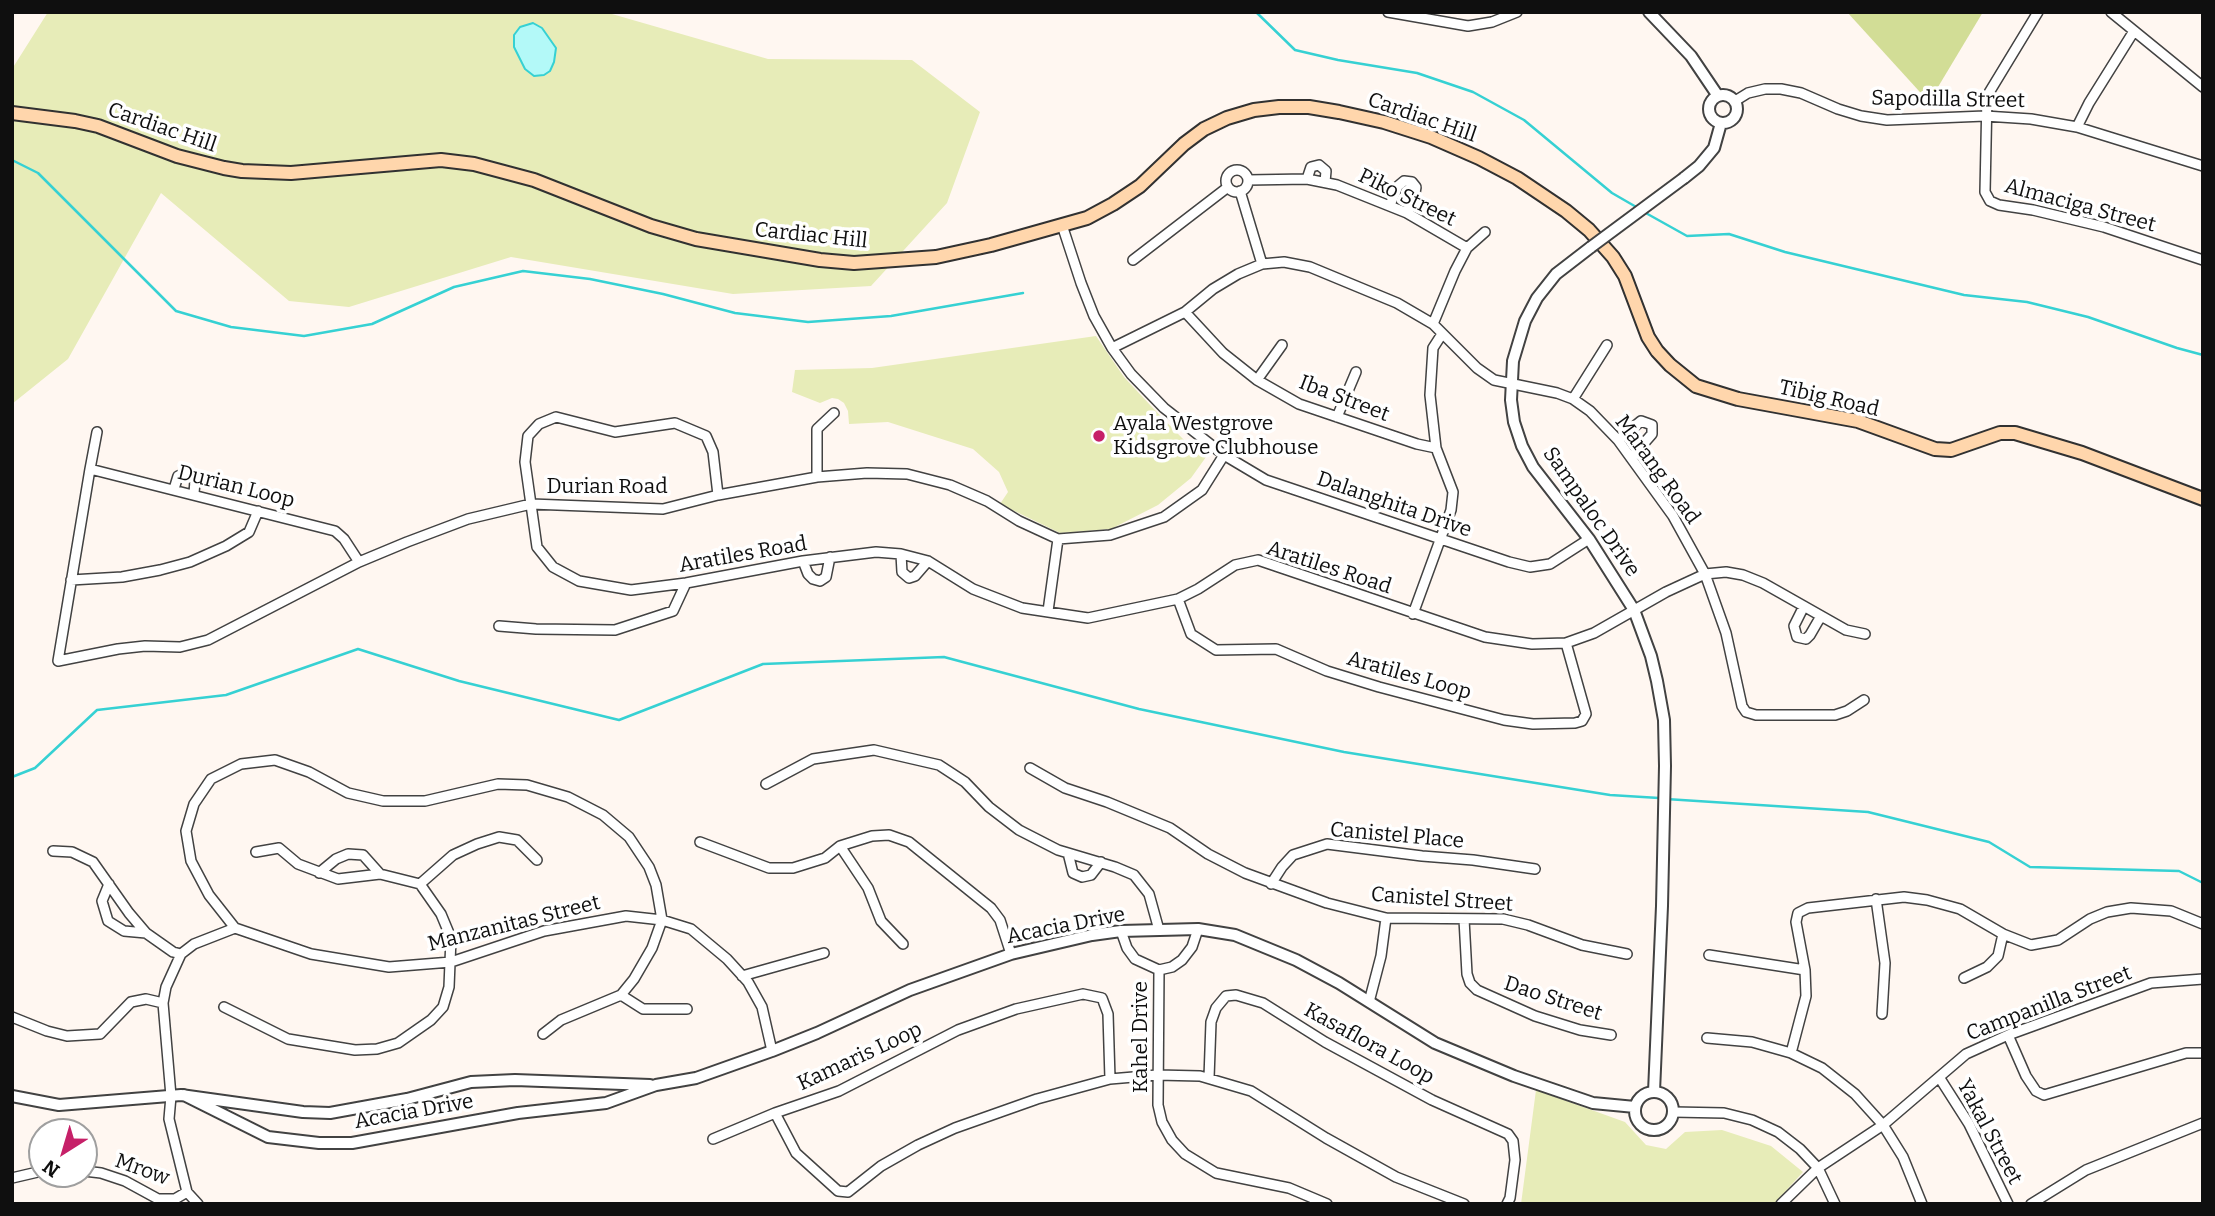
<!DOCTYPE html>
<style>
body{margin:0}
#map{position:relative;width:2215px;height:1216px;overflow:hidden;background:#fff7f1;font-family:Bitter,serif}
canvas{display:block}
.frame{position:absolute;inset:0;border:14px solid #0f0f0f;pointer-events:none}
.north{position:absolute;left:28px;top:1118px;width:70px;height:70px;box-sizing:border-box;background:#fff;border:2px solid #9f9f9f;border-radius:50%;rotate:217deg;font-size:19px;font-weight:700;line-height:28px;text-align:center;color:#0f0f0f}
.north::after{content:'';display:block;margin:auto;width:24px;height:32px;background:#c62068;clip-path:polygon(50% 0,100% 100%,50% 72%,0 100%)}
</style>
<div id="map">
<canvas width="2215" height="1216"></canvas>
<div class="frame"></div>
<div class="north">N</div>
</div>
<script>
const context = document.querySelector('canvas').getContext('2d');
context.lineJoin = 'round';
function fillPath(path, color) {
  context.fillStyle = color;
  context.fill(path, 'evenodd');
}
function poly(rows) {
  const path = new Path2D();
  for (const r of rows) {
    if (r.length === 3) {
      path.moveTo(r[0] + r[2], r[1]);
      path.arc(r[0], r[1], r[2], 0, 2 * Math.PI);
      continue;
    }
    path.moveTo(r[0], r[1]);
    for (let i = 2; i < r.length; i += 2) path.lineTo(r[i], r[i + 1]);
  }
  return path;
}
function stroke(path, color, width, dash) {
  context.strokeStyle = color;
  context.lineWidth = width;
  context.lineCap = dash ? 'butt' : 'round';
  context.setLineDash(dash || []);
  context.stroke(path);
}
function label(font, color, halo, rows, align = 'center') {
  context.font = font + ' Bitter,serif';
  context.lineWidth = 7;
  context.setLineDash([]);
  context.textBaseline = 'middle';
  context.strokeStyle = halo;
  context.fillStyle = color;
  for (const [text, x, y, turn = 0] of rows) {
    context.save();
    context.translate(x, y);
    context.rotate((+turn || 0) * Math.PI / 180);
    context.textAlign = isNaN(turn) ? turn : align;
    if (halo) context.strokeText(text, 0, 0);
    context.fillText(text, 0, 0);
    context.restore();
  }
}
fillPath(poly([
 [48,12,605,12,768,59,912,60,980,112,947,203,871,286,733,294,511,257,349,307,289,301,161,193,68,359,12,404,12,69],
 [1096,336,1124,377,1151,406,1183,439,1206,457,1191,478,1158,505,1111,529,1060,533,1000,504,1008,492,999,472,973,449,888,422,849,424,848,411,844,403,838,399,832,398,820,403,792,392,795,370,872,368],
 [1536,1090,1625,1122,1646,1145,1666,1149,1685,1132,1722,1130,1771,1146,1803,1172,1774,1204,1521,1204]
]), '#e7ecb8');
fillPath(poly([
 [1847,12,1983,12,1929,102]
]), '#d2dd96');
const water = poly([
 [533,23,542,28,556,48,554,62,550,71,544,75,534,76,525,69,514,47,514,35,520,27,533,23]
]);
fillPath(water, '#b3f9f8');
stroke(water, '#36d1d3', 2);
stroke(poly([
 [1256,12,1295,50,1338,60,1417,73,1473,92,1524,120,1612,193,1638,208],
 [12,160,38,173,176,311,231,327,304,336,372,324,454,287,523,271,590,279,663,294,735,313,808,322,891,316,1023,293],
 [1644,212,1687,236,1729,234,1785,252,1964,295,2027,302,2088,317,2177,348,2203,355],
 [12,777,35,768,97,710,226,695,358,649,459,681,619,720,763,664,944,657,1139,709,1344,752,1610,795,1659,798],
 [1666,799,1868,812,1989,842,2030,867,2179,871,2203,883]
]), '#36d1d3', 2.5);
const minor = poly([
 [1388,12,1468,26,1492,22,1517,12],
 [2038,12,1987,96,1985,192,1990,201,1999,205,2033,210,2104,227,2203,260],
 [2111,12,2203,87],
 [1735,101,1748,93,1765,89,1781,89,1801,93,1838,109,1861,116,1887,120,1985,116,2031,119,2077,127,2203,166],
 [2077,127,2089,103,2134,31],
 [1237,181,11],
 [1307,179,1311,167,1319,165,1326,171,1325,182],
 [1248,180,1307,179,1337,185,1407,213,1467,248],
 [1240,191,1262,264],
 [1390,205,1398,186,1404,181,1412,182,1416,187,1415,193,1407,213],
 [1062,225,1081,283,1094,316,1112,348,1131,374,1164,408,1224,455,1266,480,1509,562,1530,567,1550,564,1589,539],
 [1133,260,1228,187],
 [1185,312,1223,353,1257,380,1299,404,1417,444,1436,448],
 [1433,324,1455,271,1467,248,1485,232],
 [1112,348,1185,312,1213,289,1238,274,1262,264,1284,262,1310,267,1397,303,1433,324,1477,368,1494,380,1557,393,1573,399,1590,411,1618,440,1673,516,1705,574,1726,633,1742,706,1746,712,1756,715,1835,715,1847,711,1864,700],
 [1257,380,1282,345],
 [1573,399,1607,345],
 [1337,417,1356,372],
 [1618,440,1641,421,1652,425,1652,434,1631,458],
 [90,469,97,432],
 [817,477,817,429,834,413],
 [174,489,178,476,186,473,195,480,194,494],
 [718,495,713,452,706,436,675,423,615,432,556,417,539,424,528,436,525,462,537,547,553,567,579,581,631,590,686,583,803,561,876,552,901,554,928,561,973,589,1022,608,1088,618,1178,599,1198,589,1235,565,1258,560,1485,637,1532,644,1566,643,1594,633,1666,592,1705,574,1726,572,1743,575,1763,583,1846,630,1865,634],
 [901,554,902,572,909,578,915,576,928,561],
 [803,561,808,574,813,579,820,581,826,577,830,557],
 [359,562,344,539,335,531,90,469,58,661,118,649,145,646,180,647,208,640,359,562,407,542,468,519,531,504,663,509,718,495,817,477,867,473,907,474,950,485,987,501,1019,521,1058,539,1110,535,1164,517,1202,490,1224,455],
 [71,580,122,577,160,570,190,562,226,546,249,532,258,511],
 [1178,599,1191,634,1216,650,1276,649,1327,671,1379,687,1504,720,1533,724,1575,723,1582,721,1586,714,1566,643],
 [1804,606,1794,626,1797,637,1806,639,1810,635,1821,616],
 [1048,611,1058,539],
 [1413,614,1451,510,1453,492,1436,448,1430,395,1433,348,1442,334],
 [499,626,536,629,615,630,673,611,686,583],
 [1030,768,1065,788,1107,802,1170,828,1208,854,1245,873,1327,903,1386,918,1503,919,1528,925,1582,945,1627,954],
 [766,784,813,759,874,750,939,765,965,782,989,807,1019,830,1058,850,1115,867,1134,875,1149,894,1159,930],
 [700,842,769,868,793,868,825,858,840,846,872,836,889,835,909,842,991,908,1000,920,1011,954],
 [840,846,868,888,881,921,903,944],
 [53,851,72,852,93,862,129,913,146,933,173,952,181,954],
 [1068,853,1073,873,1082,877,1091,875,1101,862],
 [319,873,336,859,348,854,363,855,380,874],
 [109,884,102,901,108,921,124,931,146,933],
 [420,884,453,855,477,844,499,837,517,840,537,860],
 [1271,884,1282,867,1293,855,1327,844,1422,856,1473,860,1535,869],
 [1876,899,1885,963,1882,1014],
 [1464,919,1467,974,1470,983,1477,990,1535,1016,1580,1030,1611,1035],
 [235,928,209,895,191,861,186,831,194,804,211,779,241,764,275,760,309,772,348,793,383,801,425,801,498,784,527,785,568,797,603,815,629,837,649,867,656,885,662,920,652,948,634,979,621,995,561,1020,543,1034],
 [1121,931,1127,948,1135,959,1159,970,1172,967,1182,960,1192,947,1198,929],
 [1709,955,1805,970],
 [1159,970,1158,1105,1162,1122,1172,1140,1185,1154,1216,1173,1289,1188,1327,1204],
 [742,976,824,953],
 [1964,978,1987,967,1998,956,2003,934],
 [621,995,643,1009,687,1009],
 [1369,1002,1381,956,1386,918],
 [224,1007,288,1039,355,1050,377,1049,398,1043,431,1020,443,1007,449,987,451,938,441,914,420,884,380,874,338,879,298,864,279,848,256,852],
 [12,1017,47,1031,67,1036,100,1034,131,1002,146,999,163,1003],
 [2008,1035,2026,1076,2036,1091,2044,1095,2186,1053,2203,1053],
 [1707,1038,1752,1042,1791,1053,1822,1068,1855,1094,1883,1125,1903,1157,1922,1204],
 [1791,1053,1806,996,1805,970,1796,922,1798,913,1808,908,1904,897,1927,900,1960,909,2003,934,2031,945,2058,940,2090,919,2107,912,2131,908,2171,911,2203,924],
 [1939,1077,1969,1124,2008,1204],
 [1209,1078,1211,1022,1216,1008,1226,996,1236,995,1263,1003,1325,1042,1432,1100,1508,1134,1513,1141,1515,1160,1510,1198,1507,1204],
 [1673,1112,1724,1113,1752,1120,1778,1132,1800,1149,1818,1168,1835,1204],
 [775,1113,796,1153,838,1191,848,1192,881,1166,918,1145,955,1128,1037,1099,1110,1079,1157,1075,1200,1076,1251,1091,1326,1138,1396,1177,1464,1204],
 [713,1139,775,1113,839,1091,958,1030,1016,1009,1083,994,1102,998,1108,1014,1110,1079],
 [84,1171,101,1173,125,1181,158,1199,175,1199,187,1192],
 [12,1178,42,1171],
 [198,1204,187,1192,169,1119,171,1096,163,1003,166,987,181,954,194,944,235,928,311,954,389,967,451,962,544,931,626,916,662,920,691,929,727,959,748,982,762,1007,772,1051],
 [1781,1204,1818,1168,1883,1125,1966,1054,2008,1035,2151,983,2203,979],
 [2031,1204,2086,1170,2203,1123]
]);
const tertiary = poly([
 [1649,12,1691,56,1718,96],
 [1723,109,14],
 [1684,178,1699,166,1714,148,1721,123],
 [1591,247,1556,274,1537,298,1525,321,1513,361,1511,400,1514,422,1522,446,1533,467,1589,539,1634,610,1651,656,1657,681,1664,720,1665,766,1662,906,1654,1092],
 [1654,1111,19],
 [184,1095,268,1137,319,1143,352,1143,518,1113,606,1103,656,1085,696,1078,772,1051,817,1033,910,990,1011,954,1092,935,1121,931,1198,929,1235,935,1296,960,1339,983,1435,1043,1514,1076,1593,1103,1635,1107],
 [12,1096,59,1105,181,1095,303,1112,330,1113,407,1099,471,1082,515,1080,650,1085]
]);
const secondary = poly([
 [12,113,75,121,98,126,177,156,224,168,242,171,291,173,441,160,474,164,534,180,651,226,696,239,820,260,854,263,936,257,991,245,1087,218,1113,204,1140,186,1184,144,1204,129,1227,118,1254,110,1279,107,1309,107,1339,112,1384,122,1431,137,1479,158,1517,178,1566,211,1589,230,1613,257,1625,276,1648,337,1657,351,1670,365,1696,386,1738,399,1858,421,1935,449,1951,450,2000,433,2015,433,2082,453,2203,499]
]);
stroke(minor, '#424242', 12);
stroke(tertiary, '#424242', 14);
stroke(secondary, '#313131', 16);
stroke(minor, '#fff', 9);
stroke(tertiary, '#fff', 10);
stroke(secondary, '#ffd6ac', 12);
const tertiaryBridge = poly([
 [1591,247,1684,178]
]);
stroke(tertiaryBridge, '#424242', 14, []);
stroke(tertiaryBridge, '#fff', 10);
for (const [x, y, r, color] of [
 [1099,436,7,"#c62068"]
]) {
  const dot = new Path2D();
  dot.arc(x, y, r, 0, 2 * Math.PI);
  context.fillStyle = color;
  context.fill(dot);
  stroke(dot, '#fff', 2.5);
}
label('21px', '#0f0f0f', '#fff', [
 ["Sapodilla Street",1948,100,1],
 ["Cardiac Hill",1422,118,19],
 ["Cardiac Hill",162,128,19],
 ["Piko Street",1407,198,26],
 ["Almaciga Street",2080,206,15],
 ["Cardiac Hill",811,236,6],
 ["Iba Street",1344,399,21],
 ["Tibig Road",1829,399,13],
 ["Marang Road",1657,470,54],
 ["Durian Loop",236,487,14],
 ["Durian Road",607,487],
 ["Dalanghita Drive",1394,505,19],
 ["Sampaloc Drive",1591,512,55],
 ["Aratiles Road",743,555,-10],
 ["Aratiles Road",1329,568,18],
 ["Aratiles Loop",1409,676,16],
 ["Canistel Place",1397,836,5],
 ["Canistel Street",1442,900,4],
 ["Manzanitas Street",514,924,-14],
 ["Acacia Drive",1066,926,-11],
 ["Dao Street",1553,999,18],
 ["Campanilla Street",2049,1004,-21],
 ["Kahel Drive",1141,1037,-90],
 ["Kasaflora Loop",1369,1044,29],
 ["Kamaris Loop",860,1057,-25],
 ["Acacia Drive",414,1112,-10],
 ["Yakal Street",1989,1132,62],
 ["Mrow",142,1170,20]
]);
label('21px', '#0f0f0f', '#fff', [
 ["Ayala Westgrove",1113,424],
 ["Kidsgrove Clubhouse",1113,448]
], 'left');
</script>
